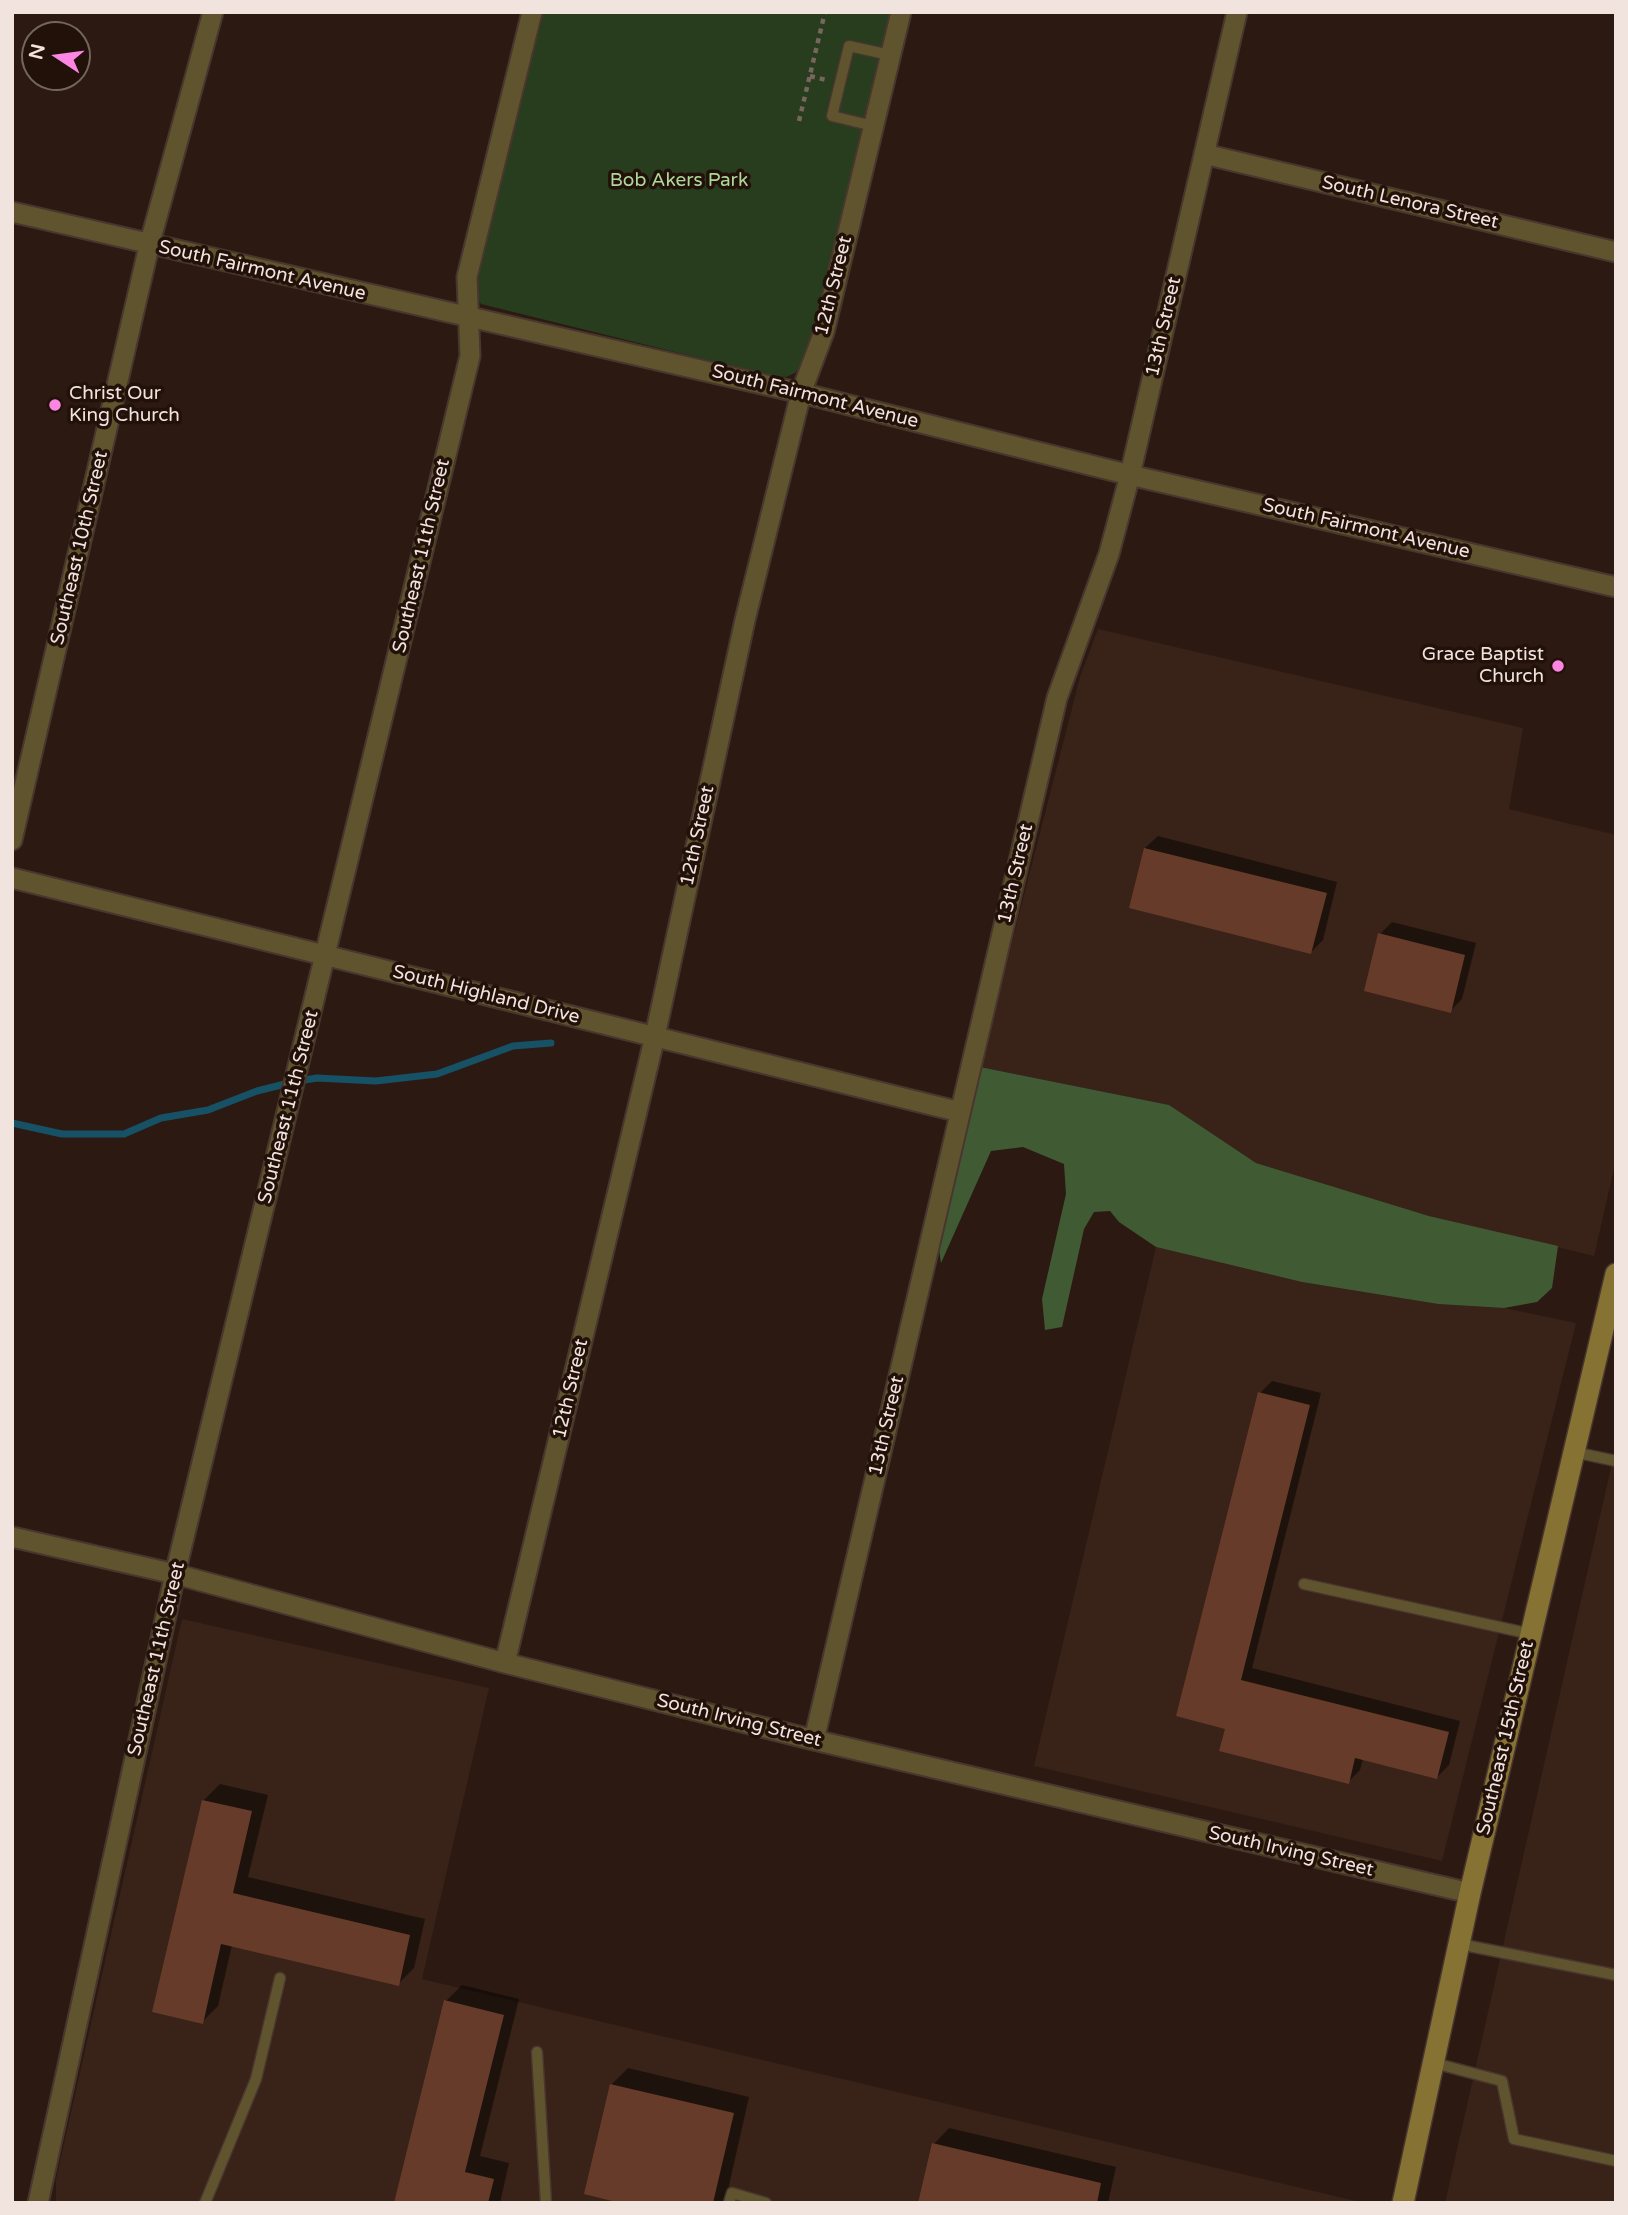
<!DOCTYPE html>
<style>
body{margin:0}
#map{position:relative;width:1628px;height:2215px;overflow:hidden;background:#2c1a12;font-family:"Varela Round",sans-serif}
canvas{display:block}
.frame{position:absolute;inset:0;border:14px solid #f1e4df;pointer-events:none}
.north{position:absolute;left:21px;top:21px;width:70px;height:70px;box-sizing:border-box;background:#221109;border:2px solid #75655f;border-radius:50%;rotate:283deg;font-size:19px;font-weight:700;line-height:28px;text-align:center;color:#f1e4df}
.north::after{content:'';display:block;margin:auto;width:24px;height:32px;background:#fd86e3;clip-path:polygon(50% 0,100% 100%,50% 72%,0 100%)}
</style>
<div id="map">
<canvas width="1628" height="2215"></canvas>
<div class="frame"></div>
<div class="north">N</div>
</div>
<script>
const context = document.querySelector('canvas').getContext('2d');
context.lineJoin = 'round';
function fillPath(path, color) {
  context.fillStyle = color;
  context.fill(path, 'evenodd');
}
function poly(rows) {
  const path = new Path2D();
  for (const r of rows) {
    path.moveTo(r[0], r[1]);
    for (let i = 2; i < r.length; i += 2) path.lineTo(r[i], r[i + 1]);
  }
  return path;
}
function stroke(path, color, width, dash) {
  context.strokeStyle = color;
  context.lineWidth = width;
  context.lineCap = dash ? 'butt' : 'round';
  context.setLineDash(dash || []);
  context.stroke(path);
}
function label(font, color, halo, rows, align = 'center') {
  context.font = font + ' "Varela Round",sans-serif';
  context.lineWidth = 7;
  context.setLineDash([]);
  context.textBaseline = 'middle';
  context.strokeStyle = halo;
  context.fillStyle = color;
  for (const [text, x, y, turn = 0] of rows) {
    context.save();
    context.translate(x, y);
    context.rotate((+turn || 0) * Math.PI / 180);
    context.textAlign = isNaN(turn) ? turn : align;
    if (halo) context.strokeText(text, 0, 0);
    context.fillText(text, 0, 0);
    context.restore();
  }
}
fillPath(poly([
 [1098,629,1523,728,1509,809,1616,835,1616,1160,1594,1256,1429,1216,1256,1163,1168,1105,980,1067,1080,677],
 [1156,1247,1302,1282,1438,1304,1504,1308,1576,1323,1442,1861,1034,1766],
 [1616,1445,1616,2203,1445,2203],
 [182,1619,489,1688,422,1979,1364,2203,56,2203,56,2179]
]), '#392217');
fillPath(poly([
 [538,12,893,12,809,350,806,360,795,373,786,377,772,376,481,304,473,290]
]), '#273d1d');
fillPath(poly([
 [980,1067,1169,1105,1256,1163,1429,1216,1558,1246,1552,1288,1537,1302,1504,1308,1438,1304,1302,1282,1156,1247,1119,1222,1110,1211,1094,1212,1084,1229,1062,1327,1045,1330,1042,1299,1066,1194,1064,1164,1023,1147,991,1151,941,1263,938,1242]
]), '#405a34');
fillPath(poly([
 [1158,836,1337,882,1323,940,1311,952,1145,848],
 [1392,922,1476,943,1462,999,1450,1011,1380,934],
 [1272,1381,1321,1393,1252,1668,1460,1721,1449,1765,1437,1777,1363,1758,1360,1770,1348,1782,1227,1728,1260,1393],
 [220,1784,268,1795,248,1877,425,1919,414,1968,398,1984,232,1945,218,2006,202,2022,203,1801],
 [462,1985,519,1999,480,2156,509,2163,500,2203,396,2203,446,2001],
 [628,2068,749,2097,725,2203,628,2203,611,2085],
 [949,2128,1116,2167,1108,2203,920,2203,934,2144]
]), '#0007');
stroke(poly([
 [12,1123,62,1134,124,1134,161,1118,208,1110,257,1091,293,1082,317,1078,376,1081,437,1074,513,1046,551,1043]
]), '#165166', 7);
fillPath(poly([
 [1144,848,1327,893,1311,954,1129,908],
 [1378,933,1465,955,1451,1013,1364,991],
 [1258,1392,1310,1405,1241,1680,1449,1732,1437,1779,1355,1758,1349,1784,1219,1751,1225,1729,1176,1716],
 [202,1800,252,1811,233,1893,410,1935,399,1986,221,1944,203,2024,152,2012],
 [444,2000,504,2015,465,2172,494,2179,488,2203,394,2203],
 [610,2084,734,2113,713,2203,620,2203,584,2194],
 [932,2143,1101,2183,1097,2203,918,2203]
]), '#673b2a');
const lane = poly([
 [873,126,832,116,849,46,890,55],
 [1574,1452,1616,1461],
 [1304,1584,1531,1634],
 [1459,1944,1616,1975],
 [537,2052,546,2203],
 [1434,2063,1502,2081,1514,2139,1616,2161],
 [205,2203,256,2079,280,1978],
 [729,2203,732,2193,766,2203]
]);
const street = poly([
 [1204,154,1616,252],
 [12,212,801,393,1130,475,1616,587],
 [12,840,149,246,213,12],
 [12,878,960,1112],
 [12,1537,175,1574,505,1663,814,1740,1470,1893],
 [505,1663,655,1036,745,620,801,393,824,332,901,12],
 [814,1740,1057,698,1109,554,1130,475,1237,12],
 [38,2203,175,1574,470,356,467,277,532,12]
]);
const secondary = poly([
 [1403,2203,1470,1893,1616,1274]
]);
stroke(lane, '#48362f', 13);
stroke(street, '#48362f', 23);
stroke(secondary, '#48362f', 24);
stroke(poly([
 [810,76,826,80],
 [799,121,825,12]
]), '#76665f', 4.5, [5, 5]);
stroke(lane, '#60542e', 10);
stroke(street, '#60542e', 19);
stroke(secondary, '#867232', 21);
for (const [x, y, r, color] of [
 [55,405,7,"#fd86e3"],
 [1558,666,7,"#fd86e3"]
]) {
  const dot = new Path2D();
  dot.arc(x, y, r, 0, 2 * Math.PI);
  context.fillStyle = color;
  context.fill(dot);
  stroke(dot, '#221109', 2.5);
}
label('19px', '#acd899', '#221109', [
 ["Bob Akers Park",679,181]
]);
label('19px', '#f1e4df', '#221109', [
 ["South Lenora Street",1410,203,13],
 ["South Fairmont Avenue",262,271,13],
 ["12th Street",834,286,-76],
 ["13th Street",1164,327,-77],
 ["South Fairmont Avenue",815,397,14],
 ["South Fairmont Avenue",1366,529,13],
 ["Southeast 10th Street",80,548,-77],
 ["Southeast 11th Street",422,556,-77],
 ["12th Street",698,836,-78],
 ["13th Street",1016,874,-77],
 ["South Highland Drive",486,995,14],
 ["Southeast 11th Street",289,1107,-76],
 ["12th Street",571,1389,-77],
 ["13th Street",887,1426,-77],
 ["Southeast 11th Street",157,1659,-77],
 ["South Irving Street",739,1721,14],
 ["Southeast 15th Street",1506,1738,-77],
 ["South Irving Street",1291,1852,13]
]);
label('19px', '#f1e4df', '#221109', [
 ["Christ Our",69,394],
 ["King Church",69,416],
 ["Grace Baptist",1544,655,"right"],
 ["Church",1544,677,"right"]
], 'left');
</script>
